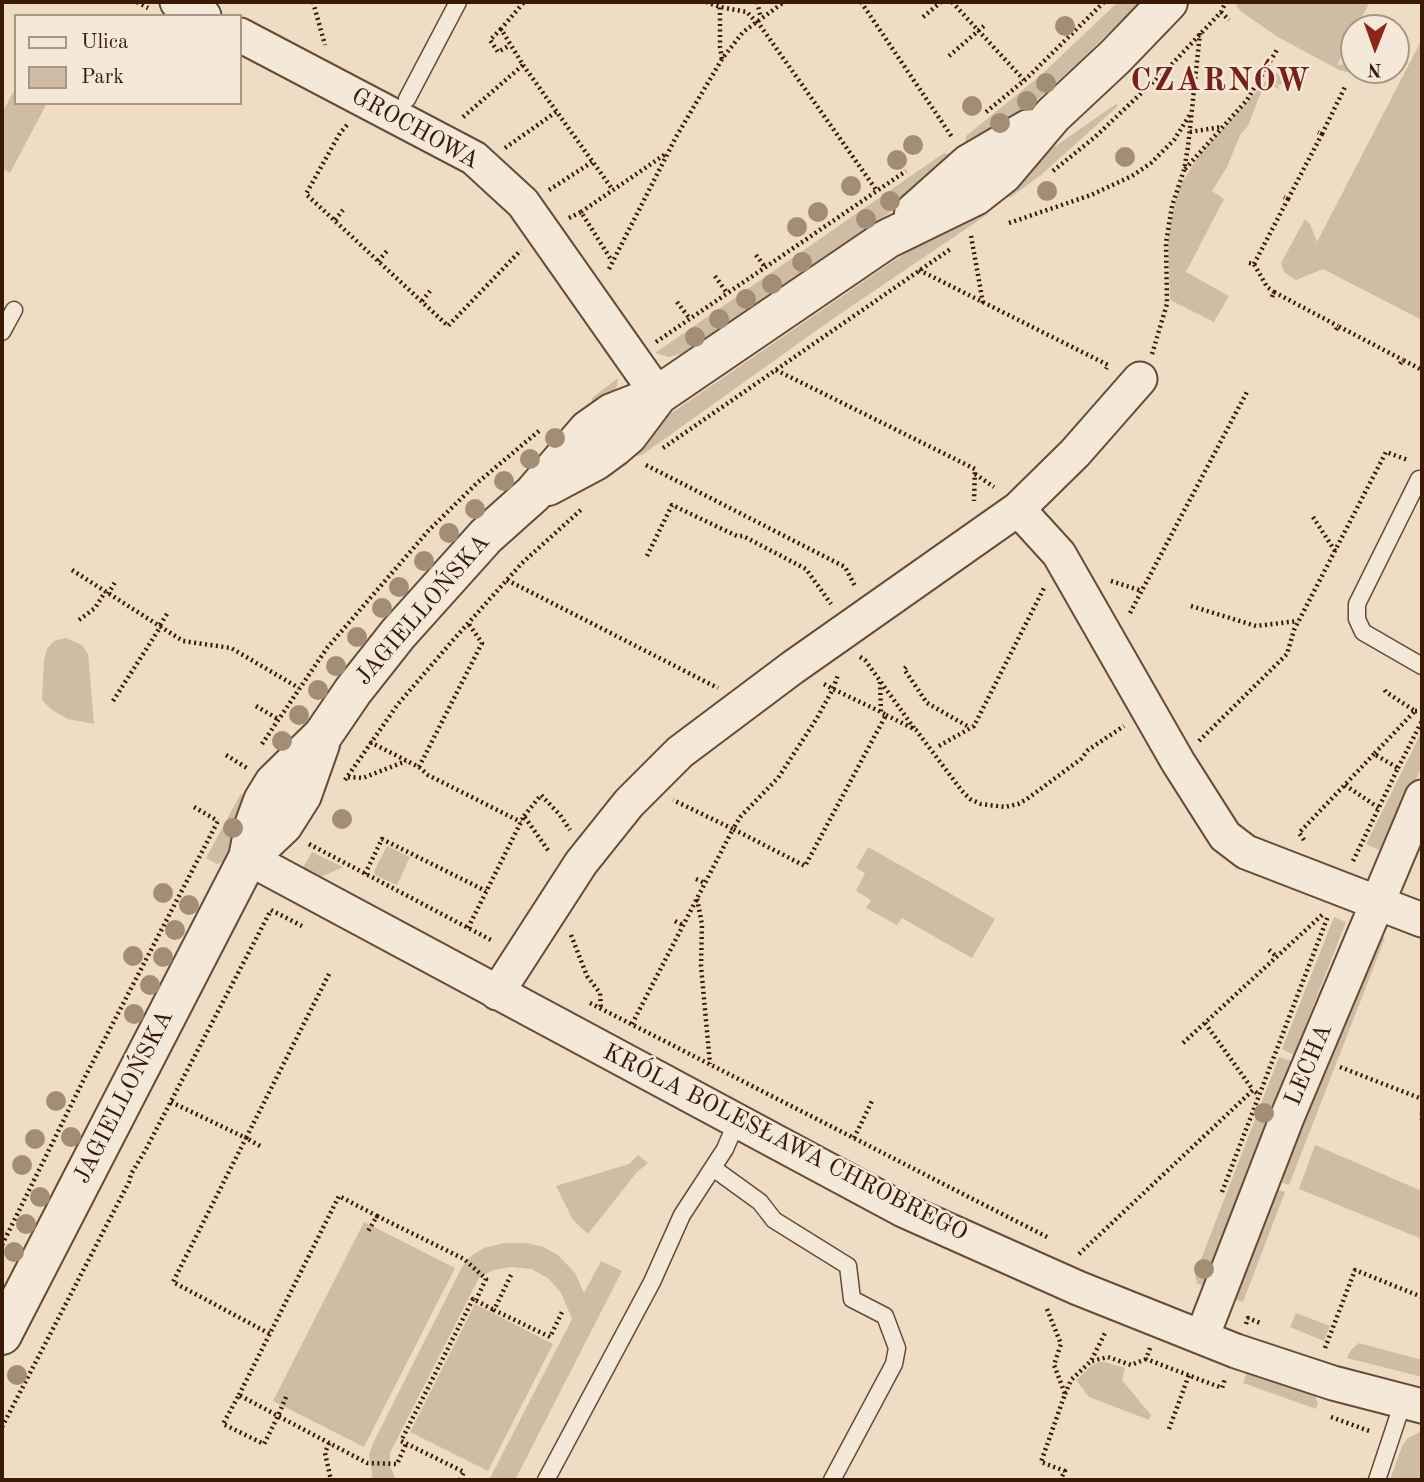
<!DOCTYPE html>
<meta charset="utf-8">
<style>
body{margin:0}
#map{position:relative;width:1424px;height:1482px;overflow:hidden;background:#eeddc4;font-family:"Old Standard TT",serif}
canvas{display:block}
.frame{position:absolute;inset:0;border:4px solid #391a05;pointer-events:none}
.legend{position:absolute;left:14px;top:14px;width:228px;height:91px;box-sizing:border-box;background:#f4e9d9;border:2px solid #a99684;margin:0;padding:9px 12px;list-style:none;font-size:21px;color:#391a05}
.legend li{display:flex;align-items:center;gap:14px;height:35px}
.legend b{width:35px;border:2px solid #a99684}
.north{position:absolute;left:1340px;top:14px;width:70px;height:70px;box-sizing:border-box;background:#f4e9d9;border:2px solid #a99684;border-radius:50%;rotate:181deg;font-size:19px;font-weight:700;line-height:28px;text-align:center;color:#391a05}
.north::after{content:'';display:block;margin:auto;width:24px;height:32px;background:#8f2418;clip-path:polygon(50% 0,100% 100%,50% 72%,0 100%)}
</style>
<div id="map">
<canvas width="1424" height="1482"></canvas>
<div class="frame"></div>
<ul class="legend">
<li><b style="height:9px;background:#f4e9d9"></b>Ulica</li>
<li><b style="height:19px;background:#cfbca4"></b>Park</li>
</ul>
<div class="north">N</div>
</div>
<script>
const context = document.querySelector('canvas').getContext('2d');
context.lineJoin = 'round';
function fillPath(path, color) {
  context.fillStyle = color;
  context.fill(path, 'evenodd');
}
function poly(rows) {
  const path = new Path2D();
  for (const r of rows) {
    path.moveTo(r[0], r[1]);
    for (let i = 2; i < r.length; i += 2) path.lineTo(r[i], r[i + 1]);
  }
  return path;
}
function stroke(path, color, width, dash) {
  context.strokeStyle = color;
  context.lineWidth = width;
  context.lineCap = dash ? 'butt' : 'round';
  context.setLineDash(dash || []);
  context.stroke(path);
}
function label(font, color, halo, rows, align = 'center') {
  context.font = font + ' "Old Standard TT",serif';
  context.lineWidth = 5;
  context.setLineDash([]);
  context.textBaseline = 'middle';
  context.strokeStyle = halo;
  context.fillStyle = color;
  for (const [text, x, y, turn = 0] of rows) {
    context.save();
    context.translate(x, y);
    context.rotate((+turn || 0) * Math.PI / 180);
    context.textAlign = isNaN(turn) ? turn : align;
    if (halo) context.strokeText(text, 0, 0);
    context.fillText(text, 0, 0);
    context.restore();
  }
}
fillPath(poly([
 [1118,2,1140,2,1081,60,1038,99,987,139,965,146,966,136,1040,76],
 [1239,2,1370,2,1356,28,1354,28,1354,33,1337,65,1354,63,1354,70,1360,70,1355,74,1339,70,1278,37,1243,13,1236,6],
 [1422,39,1422,320,1323,269,1296,280,1284,272,1281,263,1305,219,1310,224,1317,242],
 [1274,72,1284,78,1281,85,1276,84,1280,89,1266,84,1259,97,1248,126,1240,135,1227,167,1212,191,1224,199,1186,272,1229,296,1214,322,1170,300,1168,240,1173,211,1180,186,1199,155],
 [16,87,16,103,47,103,10,173,2,168,2,113],
 [1116,104,1118,106,1041,175,1011,197,1003,197,1041,156],
 [944,153,950,154,952,158,932,183,849,241,684,353,669,357,655,353],
 [989,209,988,214,834,318,642,455,634,456,627,450,670,414,961,215],
 [618,378,615,397,591,405,592,398],
 [66,638,82,645,88,654,94,724,68,719,52,710,42,700,44,660,47,649,54,641],
 [1422,731,1422,767,1381,851,1366,844],
 [245,794,253,798,254,802,224,862,217,864,206,858,240,795],
 [387,846,410,857,397,885,375,875,374,871],
 [868,847,995,919,972,958,902,918,897,925,866,908,871,900,856,891,865,873,856,868],
 [312,852,343,867,317,879,302,869],
 [1334,917,1346,922,1294,1055,1282,1049],
 [1374,934,1385,938,1289,1185,1275,1180],
 [1279,1057,1292,1061,1204,1287,1197,1283,1195,1275],
 [1315,1145,1422,1191,1422,1239,1299,1189],
 [638,1155,648,1163,637,1172,588,1234,573,1220,556,1186,629,1164],
 [1273,1188,1285,1192,1243,1302,1231,1298],
 [364,1222,455,1268,364,1447,273,1401],
 [504,1243,526,1243,543,1247,558,1255,575,1273,584,1293,601,1261,622,1271,515,1480,489,1480,572,1319,561,1293,548,1278,531,1269,511,1267,493,1270,479,1278,390,1453,390,1466,396,1480,373,1480,369,1455,373,1443,462,1267,472,1255,484,1248],
 [475,1304,553,1344,488,1471,410,1432],
 [1296,1313,1330,1326,1324,1341,1290,1327],
 [1359,1343,1422,1360,1422,1377,1347,1358,1351,1350],
 [1099,1362,1105,1362,1125,1368,1122,1380,1151,1415,1149,1420,1089,1397,1076,1380,1092,1365],
 [1247,1371,1315,1396,1318,1403,1316,1409,1243,1383],
 [1422,1431,1422,1480,1390,1480,1402,1446,1408,1438]
]), '#cfbca4');
const service = poly([
 [407,99,458,2],
 [2,332,14,310],
 [1419,479,1357,604,1357,619,1363,632,1422,666],
 [713,1168,760,1202,774,1220,848,1266,852,1299,885,1316,897,1348,894,1364,832,1480],
 [546,1480,652,1282,682,1215,725,1149,737,1121],
 [1377,1480,1403,1402]
]);
const minor = poly([
 [177,2,204,16],
 [240,35,474,158,523,203,658,395],
 [1018,509,1059,554,1178,762,1225,836,1246,852,1422,920],
 [248,858,903,1210,1078,1288,1236,1351,1333,1383,1422,1406],
 [497,993,581,863,629,803,680,752,792,668,1018,509,1075,453,1140,379],
 [1202,1337,1288,1115,1422,797]
]);
const tertiary = poly([
 [914,213,969,164,1029,129],
 [548,486,595,461,614,447,628,435,658,395],
 [248,858,283,825,302,795,320,744],
 [2,1335,248,858,255,823,263,801,274,783,323,735,353,691,398,634,486,536,533,494,588,430,612,413,658,395,887,239,975,196,1003,174,1053,115,1115,57,1168,2]
]);
stroke(service, '#664b35', 19);
stroke(minor, '#664b35', 37);
stroke(tertiary, '#664b35', 42);
stroke(poly([
 [137,2,148,8],
 [313,2,325,45],
 [706,2,720,7,747,12,756,22],
 [720,2,720,47,722,59],
 [757,2,761,18],
 [861,2,952,137],
 [952,2,1024,80],
 [1221,12,1229,20],
 [923,17,941,2],
 [757,21,877,191],
 [501,29,490,40,498,52,510,45],
 [949,56,985,25],
 [523,65,613,190],
 [986,112,1026,79,1104,2],
 [463,117,523,65,501,29,524,2],
 [347,125,340,133,306,194,448,326,521,250],
 [1190,132,1221,127],
 [1322,134,1345,87],
 [505,148,556,112],
 [1185,169,1247,100,1278,48],
 [1053,171,1095,137,1172,64,1221,12,1226,2],
 [549,190,592,162],
 [1288,199,1322,134,1318,132],
 [581,212,667,153],
 [569,218,581,212,612,261],
 [335,220,343,210],
 [1009,223,1091,195,1132,176,1151,163,1174,140,1191,113],
 [971,236,983,303],
 [756,255,765,267],
 [378,261,387,251],
 [1249,263,1254,264,1267,287,1274,292],
 [1254,264,1288,199,1284,197],
 [609,269,676,137,722,59,743,32,784,2],
 [919,270,1108,365,1106,369],
 [715,276,727,293],
 [1272,297,1274,292,1338,326],
 [422,301,430,291],
 [677,302,690,319],
 [1336,330,1338,326,1403,360],
 [656,342,906,171],
 [1152,354,1167,304,1166,243,1172,206,1184,170,1188,147,1200,33],
 [1400,364,1403,360,1422,370],
 [776,370,975,469,974,501],
 [663,448,952,248],
 [646,465,845,567,856,588],
 [975,474,994,487],
 [1313,517,1335,551],
 [647,556,672,505,737,536,743,536,806,569,831,604],
 [72,570,183,641,231,648,299,688],
 [507,580,718,688],
 [1111,581,1142,591],
 [108,594,115,582],
 [1191,606,1256,626,1298,621],
 [1130,613,1248,390],
 [79,620,95,608,105,592],
 [160,625,167,614],
 [860,657,865,660,914,728],
 [906,667,904,669,927,703,969,727],
 [880,682,881,712],
 [824,684,833,689,881,712,886,715,805,866,733,829,741,816,778,778,817,718,833,689,838,675],
 [113,701,161,626],
 [256,706,278,719],
 [1415,711,1422,711],
 [886,715,916,730,962,791,970,799,981,804,1005,807,1018,804,1027,799,1081,759,1088,750,1124,726],
 [1199,741,1287,654,1294,630,1386,452,1408,460],
 [370,742,419,767,482,643,468,623],
 [262,744,327,648,429,530,477,483,540,430],
 [939,746,974,726,1044,588],
 [226,755,247,768],
 [419,767,428,775,521,822],
 [1398,768,1422,721],
 [348,777,363,778,406,761],
 [345,780,398,704,454,639,522,563,583,508],
 [1345,785,1379,808],
 [194,807,218,821],
 [524,816,541,795,560,815,570,830],
 [1304,840,1299,833,1374,754],
 [309,844,493,941],
 [1353,861,1398,768,1374,754,1415,711,1386,692,1384,689],
 [365,874,382,839,486,891],
 [696,879,705,883],
 [697,899,702,924,701,966,710,1064],
 [271,910,302,926],
 [675,921,683,925],
 [468,928,524,816,550,853],
 [571,935,587,976,600,993,601,1008],
 [1269,950,1277,957],
 [590,1003,1047,1237],
 [1205,1023,1253,1090],
 [632,1024,733,829,673,800],
 [1183,1043,1322,915],
 [1340,1067,1422,1099],
 [171,1102,246,1138,173,1282,270,1334],
 [1422,1113,1422,1123],
 [854,1138,873,1099],
 [260,1146,246,1138,330,972],
 [1222,1192,1328,916],
 [377,1216,464,1259,486,1279,476,1300],
 [2,1245,85,1077,219,819],
 [1079,1254,1253,1090,1258,1094],
 [511,1275,494,1310,550,1337,563,1310],
 [1047,1309,1061,1344,1054,1365,1065,1394,1041,1462,1065,1471,1060,1480],
 [1246,1324,1248,1318,1260,1323],
 [1150,1348,1146,1359,1222,1388,1225,1379],
 [1325,1348,1355,1270,1422,1297],
 [1092,1361,1108,1357,1131,1365,1146,1359],
 [1065,1394,1071,1380,1091,1361,1105,1333],
 [239,1395,339,1196,377,1216,367,1233],
 [286,1397,278,1416,264,1444,223,1424,239,1395,267,1410,278,1416,367,1463,397,1464,406,1444],
 [1331,1417,1372,1432],
 [2,1427,129,1182,131,1174,145,1151,271,910],
 [1169,1429,1189,1375],
 [329,1443,325,1453,331,1480],
 [460,1480,464,1472,401,1441,473,1299,494,1310]
]), '#391a05', 4.5, [2, 3.5]);
stroke(service, '#f4e9d9', 16);
stroke(minor, '#f4e9d9', 33);
stroke(tertiary, '#f4e9d9', 38);
context.fillStyle = '#a38d75';
for (const [x, y] of [
 [1065,26],
 [1046,83],
 [1027,101],
 [972,106],
 [1000,123],
 [913,145],
 [1125,157],
 [897,160],
 [851,186],
 [1047,191],
 [890,201],
 [818,212],
 [866,219],
 [797,227],
 [802,262],
 [772,284],
 [746,299],
 [719,319],
 [695,337],
 [555,438],
 [530,459],
 [504,481],
 [475,509],
 [449,533],
 [424,561],
 [399,587],
 [382,608],
 [357,637],
 [336,666],
 [318,690],
 [299,715],
 [282,741],
 [342,819],
 [233,828],
 [163,893],
 [189,905],
 [175,930],
 [133,956],
 [163,957],
 [150,985],
 [134,1014],
 [56,1101],
 [1264,1113],
 [71,1137],
 [35,1139],
 [22,1165],
 [40,1197],
 [26,1224],
 [14,1252],
 [1204,1269],
 [17,1375]
]) {
  context.beginPath();
  context.arc(x, y, 10, 0, 2 * Math.PI);
  context.fill();
}
label('24px', '#391a05', '#f4e9d9', [
 ["GROCHOWA",415,129,29],
 ["JAGIELLOŃSKA",423,610,-49],
 ["LECHA",1309,1065,-67],
 ["JAGIELLOŃSKA",124,1097,-63],
 ["KRÓLA BOLESŁAWA CHROBREGO",785,1143,27]
]);
context.letterSpacing = '2px';
label('bold 32px', '#7a1f14', '#f4e9d9', [
 ["CZARNÓW",1221,82]
]);
context.letterSpacing = '0px';
</script>
